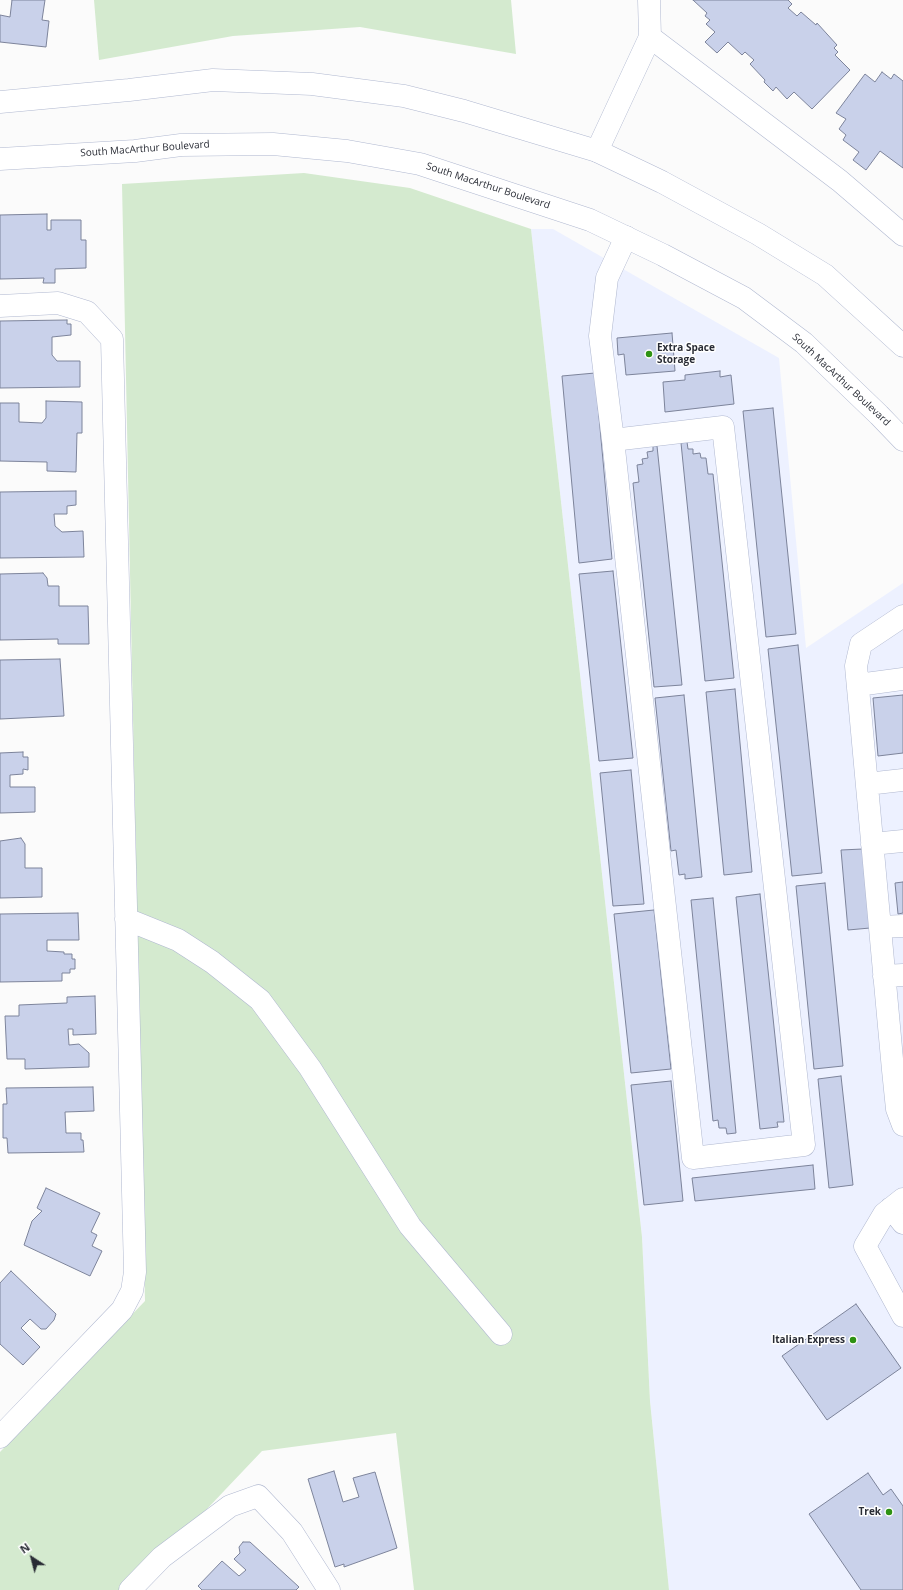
<!DOCTYPE html>
<style>
body{margin:0}
#map{position:relative;width:903px;height:1590px;overflow:hidden;background:#fbfbfb;font-family:"Open Sans",sans-serif}
canvas{display:block}
.north{position:absolute;left:12px;top:1538px;width:40px;height:40px;-webkit-text-stroke:3px #fff;paint-order:stroke;rotate:324deg;font-size:11px;font-weight:700;line-height:16px;text-align:center;color:#292c35}
.north::after{content:'';display:block;margin:auto;width:14px;height:18px;background:#292c35;clip-path:polygon(50% 0,100% 100%,50% 72%,0 100%)}
</style>
<div id="map">
<canvas width="903" height="1590"></canvas>
<div class="north">N</div>
</div>
<script>
const context = document.querySelector('canvas').getContext('2d');
context.lineJoin = 'round';
function fillPath(path, color) {
  context.fillStyle = color;
  context.fill(path, 'evenodd');
}
function poly(rows) {
  const path = new Path2D();
  for (const r of rows) {
    path.moveTo(r[0], r[1]);
    for (let i = 2; i < r.length; i += 2) path.lineTo(r[i], r[i + 1]);
  }
  return path;
}
function stroke(path, color, width, dash) {
  context.strokeStyle = color;
  context.lineWidth = width;
  context.lineCap = dash ? 'butt' : 'round';
  context.setLineDash(dash || []);
  context.stroke(path);
}
function label(font, color, halo, rows, align = 'center') {
  context.font = font + ' "Open Sans",sans-serif';
  context.lineWidth = 3;
  context.setLineDash([]);
  context.textBaseline = 'middle';
  context.strokeStyle = halo;
  context.fillStyle = color;
  for (const [text, x, y, turn = 0] of rows) {
    context.save();
    context.translate(x, y);
    context.rotate((+turn || 0) * Math.PI / 180);
    context.textAlign = isNaN(turn) ? turn : align;
    if (halo) context.strokeText(text, 0, 0);
    context.fillText(text, 0, 0);
    context.restore();
  }
}
fillPath(poly([
 [531,229,553,229,779,358,806,648,903,583,903,1590,669,1590,650,1401,642,1237]
]), '#edf1ff');
fillPath(poly([
 [94,0,511,0,516,54,360,27,233,36,99,60],
 [304,173,410,188,531,229,642,1237,650,1401,669,1590,414,1590,396,1433,262,1451,130,1590,0,1590,0,1452,145,1301,122,184]
]), '#d4eacf');
const building = poly([
 [12,0,45,0,42,20,49,21,46,47,0,42,0,15,10,17,12,0],
 [693,0,788,0,792,4,788,8,797,16,801,12,816,25,817,23,837,45,834,48,838,52,835,55,850,70,812,109,794,92,787,99,776,87,773,91,764,82,765,80,750,64,754,60,745,52,742,55,728,42,717,53,705,42,715,32,706,24,710,20,705,16,707,13,693,0],
 [882,72,891,79,894,74,903,81,903,168,880,151,866,170,853,160,859,152,843,140,846,135,839,129,846,119,836,113,865,74,875,82,882,72],
 [47,214,47,230,51,230,51,220,81,220,81,240,86,240,86,268,55,269,55,283,43,283,44,278,0,279,0,215,47,214],
 [67,320,67,324,71,324,71,335,52,337,52,355,57,361,80,361,80,387,0,388,0,321,67,320],
 [672,333,675,371,626,375,624,354,618,355,617,338,672,333],
 [720,371,720,377,731,375,734,404,665,412,663,382,685,380,685,375,720,371],
 [595,373,612,559,579,563,562,376,595,373],
 [46,401,82,402,82,433,77,433,76,472,47,471,47,462,0,461,0,403,19,403,19,422,42,423,46,418,46,401],
 [773,408,796,634,766,637,743,411,773,408],
 [687,442,688,449,693,449,693,454,700,453,701,458,706,458,708,474,713,474,734,678,705,681,681,443,687,442],
 [653,446,657,446,682,685,654,687,633,483,639,482,637,465,643,464,642,459,648,458,647,452,653,451,653,446],
 [76,491,76,505,67,506,67,514,54,514,55,526,62,532,83,531,84,557,0,558,0,492,76,491],
 [613,571,633,758,599,761,579,574,613,571],
 [43,573,47,578,48,586,59,586,59,606,88,606,89,644,58,644,58,639,0,640,0,574,43,573],
 [798,645,822,873,792,876,768,649,798,645],
 [60,659,64,716,0,719,0,660,60,659],
 [735,689,752,872,724,875,706,692,735,689],
 [684,695,702,877,685,879,685,874,679,875,676,850,671,851,655,698,684,695],
 [903,695,903,753,878,756,873,698,903,695],
 [23,752,23,757,28,757,28,770,23,769,23,774,10,775,10,787,35,787,35,812,0,813,0,753,23,752],
 [631,770,644,904,613,906,600,773,631,770],
 [21,838,25,844,25,868,42,868,42,897,0,898,0,841,21,838],
 [863,849,870,928,848,930,841,850,863,849],
 [903,882,903,913,898,914,895,883,903,882],
 [825,883,843,1066,814,1069,796,886,825,883],
 [760,894,784,1122,777,1122,778,1127,760,1129,736,897,760,894],
 [713,898,736,1133,727,1134,726,1128,719,1128,718,1120,713,1121,691,900,713,898],
 [654,910,671,1069,631,1073,614,914,654,910],
 [78,913,79,940,47,940,47,951,64,952,64,954,72,954,72,959,75,959,75,969,70,969,70,973,62,973,62,981,0,982,0,914,78,913],
 [95,996,96,1034,73,1035,73,1029,68,1029,69,1045,79,1044,89,1053,89,1067,25,1069,25,1059,7,1059,5,1016,19,1016,19,1005,67,1003,67,997,95,996],
 [841,1076,853,1185,829,1188,818,1079,841,1076],
 [671,1081,683,1201,644,1205,631,1085,671,1081],
 [93,1087,94,1111,65,1112,66,1133,81,1133,81,1140,83,1140,84,1152,8,1153,7,1138,3,1138,3,1104,7,1104,6,1088,93,1087],
 [813,1165,815,1189,695,1201,692,1178,813,1165],
 [46,1188,100,1213,91,1232,97,1235,92,1246,102,1251,90,1276,24,1245,32,1221,42,1211,37,1208,46,1188],
 [11,1271,56,1314,54,1320,46,1329,41,1329,30,1319,21,1328,40,1347,23,1365,0,1344,0,1283,11,1271],
 [856,1304,901,1368,827,1420,782,1356,856,1304],
 [334,1471,343,1502,359,1497,353,1478,375,1472,397,1548,344,1567,344,1564,335,1567,308,1479,334,1471],
 [868,1473,883,1495,891,1489,903,1506,903,1590,861,1590,809,1514,868,1473],
 [243,1542,250,1542,299,1587,296,1590,202,1590,198,1586,222,1561,239,1576,246,1570,234,1559,240,1553,239,1547,243,1542]
]);
fillPath(building, '#c9d1ea');
stroke(building, '#7d849b', 1);
const minor = poly([
 [650,37,840,181,903,235],
 [597,151,650,37,649,0],
 [0,306,58,303,87,312,112,339,135,1272,132,1291,122,1310,0,1437],
 [613,440,723,427,804,1145,693,1158,613,440,600,336,607,278,626,237],
 [903,616,861,644,856,666,893,1070,897,1109,903,1125],
 [858,685,903,679],
 [867,784,903,780],
 [872,844,903,841],
 [126,919,178,940,212,962,260,1000,310,1068,410,1226,501,1334],
 [880,927,903,926],
 [884,976,903,975],
 [903,1199,884,1214,865,1246,903,1316],
 [891,1208,903,1223],
 [130,1590,162,1557,230,1506,258,1496,292,1532,329,1590]
]);
const major = poly([
 [0,102,129,90,213,80,312,84,404,96,464,111,597,151,662,182,758,234,825,275,903,346],
 [0,159,135,151,181,145,273,144,347,151,420,164,590,220,663,255,744,298,804,343,879,415,903,440]
]);
stroke(minor, '#b0b8d0', 23);
stroke(major, '#b0b8d0', 23);
stroke(minor, '#fff', 22);
stroke(major, '#fff', 22);
for (const [x, y, r, color] of [
 [649,354,4,"#2e9213"],
 [853,1340,4,"#2e9213"],
 [889,1512,4,"#2e9213"]
]) {
  const dot = new Path2D();
  dot.arc(x, y, r, 0, 2 * Math.PI);
  context.fillStyle = color;
  context.fill(dot);
  stroke(dot, '#fff', 1.5);
}
label('10px', '#292c35', '#fff', [
 ["South MacArthur Boulevard",145,149,-4],
 ["South MacArthur Boulevard",488,186,18],
 ["South MacArthur Boulevard",841,380,43]
]);
label('bold 10px', '#292c35', '#fff', [
 ["Extra Space",657,348,"left"],
 ["Storage",657,360,"left"],
 ["Italian Express",845,1340],
 ["Trek",881,1512]
], 'right');
</script>
